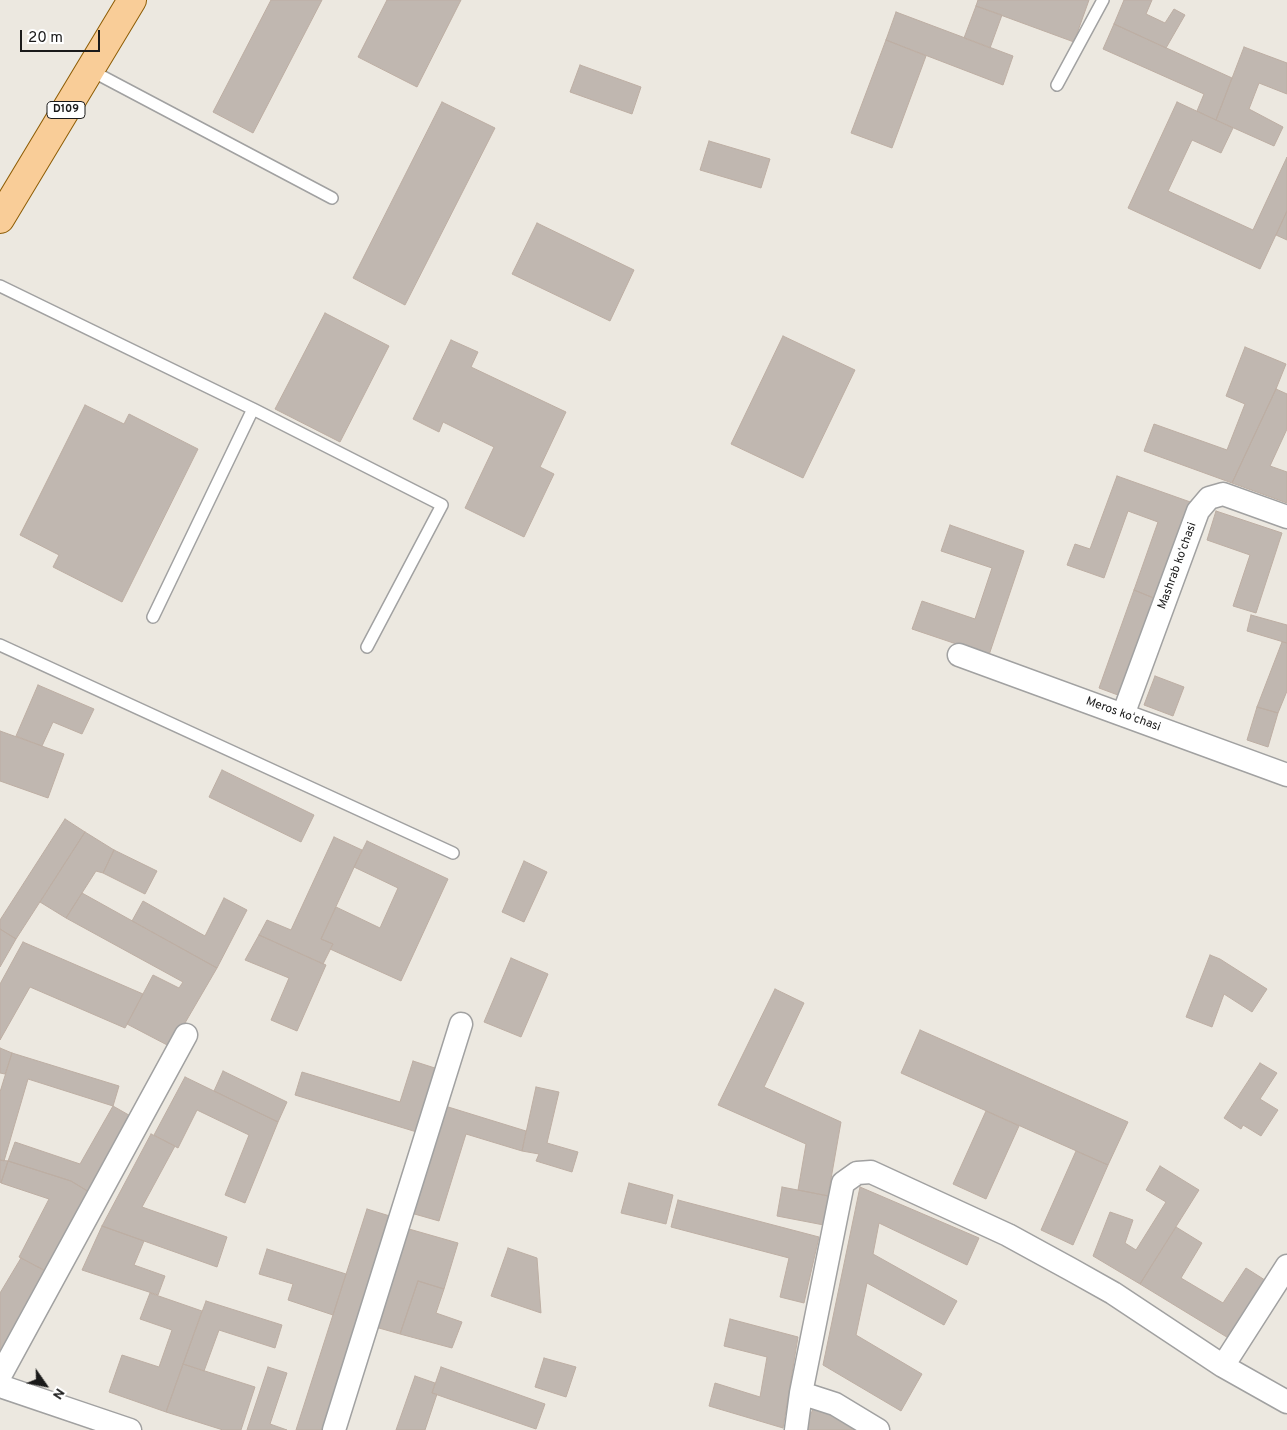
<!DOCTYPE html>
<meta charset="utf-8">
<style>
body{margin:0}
#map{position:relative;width:1287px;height:1430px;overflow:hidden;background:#ece8e0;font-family:Overpass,sans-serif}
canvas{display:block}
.north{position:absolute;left:20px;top:1360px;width:50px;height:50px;-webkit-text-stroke:4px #fff;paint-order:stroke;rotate:123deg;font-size:14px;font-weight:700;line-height:20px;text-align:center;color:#1a1a1a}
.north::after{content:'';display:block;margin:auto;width:18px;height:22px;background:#1a1a1a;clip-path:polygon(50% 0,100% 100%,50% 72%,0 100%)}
.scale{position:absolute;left:20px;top:30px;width:80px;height:22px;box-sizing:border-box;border:2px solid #1a1a1a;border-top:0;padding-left:6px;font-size:15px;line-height:18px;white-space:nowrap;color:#1a1a1a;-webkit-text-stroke:4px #fff;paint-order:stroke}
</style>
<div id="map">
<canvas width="1287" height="1430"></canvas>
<div class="north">N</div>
<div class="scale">20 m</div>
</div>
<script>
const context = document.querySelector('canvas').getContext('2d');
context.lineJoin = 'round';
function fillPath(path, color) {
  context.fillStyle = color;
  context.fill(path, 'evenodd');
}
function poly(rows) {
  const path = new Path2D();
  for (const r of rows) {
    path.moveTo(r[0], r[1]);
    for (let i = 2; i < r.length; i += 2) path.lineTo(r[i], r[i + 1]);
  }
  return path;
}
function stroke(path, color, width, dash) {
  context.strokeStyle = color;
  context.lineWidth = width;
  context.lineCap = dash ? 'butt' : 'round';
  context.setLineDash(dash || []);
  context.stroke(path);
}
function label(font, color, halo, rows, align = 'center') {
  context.font = font + ' Overpass,sans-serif';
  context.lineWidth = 4;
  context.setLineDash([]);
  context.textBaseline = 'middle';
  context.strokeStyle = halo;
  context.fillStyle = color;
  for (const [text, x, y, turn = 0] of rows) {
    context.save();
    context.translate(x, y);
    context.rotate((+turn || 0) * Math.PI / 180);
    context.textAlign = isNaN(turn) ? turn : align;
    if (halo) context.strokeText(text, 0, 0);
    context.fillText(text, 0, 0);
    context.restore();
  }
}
const building = poly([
 [271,0,322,0,253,133,213,112,271,0],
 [387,0,461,0,417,87,358,57,387,0],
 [978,0,1089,0,1074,42,976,6,978,0],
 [1124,0,1152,0,1146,14,1165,23,1174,9,1185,15,1166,48,1114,24,1124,0],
 [976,6,1002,15,990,48,964,38,976,6],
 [896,12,1013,56,1003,85,886,40,896,12],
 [1114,24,1232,78,1216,120,1197,111,1204,94,1103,49,1114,24],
 [886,40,926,56,892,148,851,133,886,40],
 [1244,47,1287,63,1287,94,1259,83,1249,109,1283,127,1274,146,1216,120,1244,47],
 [580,65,641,87,632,114,570,92,580,65],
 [442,102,495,128,405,305,353,278,442,102],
 [1177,102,1233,128,1221,153,1192,140,1168,191,1253,230,1287,157,1287,211,1260,269,1128,208,1177,102],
 [709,141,770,159,761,188,700,170,709,141],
 [1287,211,1287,240,1276,235,1287,211],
 [537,223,634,270,610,321,512,274,537,223],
 [325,313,389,346,340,442,275,409,325,313],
 [783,336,855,370,803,478,731,444,783,336],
 [451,340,478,352,471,367,566,412,540,467,554,474,524,537,465,508,494,447,443,422,439,432,413,419,451,340],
 [1245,347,1286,364,1276,389,1232,483,1144,451,1154,424,1227,450,1245,404,1226,396,1245,347],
 [1276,389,1287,394,1287,429,1270,466,1287,472,1287,503,1232,483,1276,389],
 [85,405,124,424,129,414,198,449,122,602,53,567,59,555,20,535,85,405],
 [1117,476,1196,504,1161,601,1134,590,1158,522,1128,511,1104,578,1067,565,1075,544,1090,549,1117,476],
 [1216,511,1282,533,1256,613,1233,606,1250,555,1207,540,1216,511],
 [950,525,1024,551,989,655,912,629,922,601,975,619,992,568,941,551,950,525],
 [1134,590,1161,601,1126,698,1099,688,1134,590],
 [1251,615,1287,625,1287,643,1247,631,1251,615],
 [1282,642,1287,643,1287,691,1278,713,1257,707,1282,642],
 [1155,676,1184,687,1173,716,1144,705,1155,676],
 [38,685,94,709,82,734,53,722,42,746,16,736,38,685],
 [1257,707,1278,713,1268,747,1247,740,1257,707],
 [0,731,64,754,48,798,0,781,0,731],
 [222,770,314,815,301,842,209,797,222,770],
 [65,819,85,832,16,939,0,929,0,920,65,819],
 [85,832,114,850,103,873,96,871,66,918,40,902,85,832],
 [334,837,362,850,321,939,333,944,323,964,259,935,267,920,291,930,334,837],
 [367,841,448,879,401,981,330,949,333,944,321,939,336,907,380,928,398,888,354,867,367,841],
 [114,850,157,871,145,894,103,873,114,850],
 [524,861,547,872,524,922,502,912,524,861],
 [82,893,217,968,171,1047,127,1024,153,975,179,988,183,982,66,918,82,893],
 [224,898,247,910,217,968,132,921,143,901,205,936,224,898],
 [0,929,16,939,0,967,0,929],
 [259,935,326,965,297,1031,271,1020,289,978,245,960,259,935],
 [23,942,143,994,125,1028,30,987,0,1040,0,984,23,942],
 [1210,955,1220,959,1267,989,1252,1012,1224,994,1212,1027,1186,1017,1210,955],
 [511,958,548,974,521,1037,484,1022,511,958],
 [775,989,804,1003,764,1087,841,1122,828,1196,798,1190,806,1144,718,1105,775,989],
 [920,1030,1128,1122,1108,1165,901,1073,920,1030],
 [0,1048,12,1053,5,1074,0,1073,0,1048],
 [12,1053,119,1086,113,1106,28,1079,4,1161,0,1160,0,1092,12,1053],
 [413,1061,441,1070,420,1133,295,1095,302,1072,400,1102,413,1061],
 [1260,1063,1277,1073,1260,1099,1278,1110,1261,1136,1243,1125,1241,1129,1224,1118,1260,1063],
 [223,1071,287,1102,278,1122,214,1091,223,1071],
 [185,1077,278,1122,245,1203,225,1195,249,1135,197,1110,178,1148,154,1135,185,1077],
 [536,1087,559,1092,547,1143,578,1152,572,1172,536,1161,539,1154,522,1151,536,1087],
 [113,1106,134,1118,89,1192,71,1181,8,1161,15,1142,80,1164,113,1106],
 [445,1106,526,1131,522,1151,466,1134,439,1221,411,1213,445,1106],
 [986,1111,1019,1126,986,1199,953,1184,986,1111],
 [151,1134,175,1146,142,1207,227,1237,217,1267,102,1226,151,1134],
 [1076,1151,1108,1165,1073,1245,1041,1230,1076,1151],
 [0,1160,8,1161,1,1183,0,1182,0,1160],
 [8,1161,71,1181,89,1192,47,1272,19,1257,49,1199,1,1183,8,1161],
 [1160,1166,1199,1190,1140,1284,1093,1256,1110,1212,1133,1220,1125,1243,1136,1250,1166,1202,1146,1190,1160,1166],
 [629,1183,673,1195,666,1224,621,1213,629,1183],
 [782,1187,834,1197,829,1226,777,1216,782,1187],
 [860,1187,979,1238,967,1265,879,1223,873,1254,957,1301,944,1325,867,1283,856,1335,922,1374,901,1411,823,1365,860,1187],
 [678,1200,819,1237,804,1303,780,1297,789,1258,671,1227,678,1200],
 [367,1209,393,1217,325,1430,296,1430,367,1209],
 [102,1226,144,1241,134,1265,165,1276,158,1295,82,1270,102,1226],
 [402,1227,458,1243,444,1289,418,1281,400,1334,372,1326,402,1227],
 [1176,1227,1202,1243,1181,1278,1223,1303,1246,1268,1268,1282,1230,1339,1140,1284,1176,1227],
 [508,1248,537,1258,541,1313,491,1296,508,1248],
 [267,1249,346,1274,333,1315,288,1300,293,1284,259,1274,267,1249],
 [21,1258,46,1271,0,1352,0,1293,21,1258],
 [418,1281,444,1289,436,1313,462,1322,452,1348,400,1334,418,1281],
 [150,1293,202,1311,166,1412,109,1392,122,1355,159,1367,172,1330,140,1319,150,1293],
 [206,1301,282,1325,275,1348,219,1330,204,1371,183,1364,206,1301],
 [730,1319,798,1337,783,1428,709,1406,715,1383,760,1397,767,1357,724,1346,730,1319],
 [544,1358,576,1367,566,1397,535,1387,544,1358],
 [183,1364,255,1387,241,1430,223,1430,166,1412,183,1364],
 [268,1367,287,1373,270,1424,287,1430,247,1430,268,1367],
 [441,1367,545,1404,536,1429,432,1393,441,1367],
 [415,1376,435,1383,432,1393,437,1394,425,1430,396,1430,415,1376],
 [817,1403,862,1430,801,1430,817,1403]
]);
fillPath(building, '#c0b7b0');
stroke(building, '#bdaea3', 1);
const service = poly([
 [90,70,332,198],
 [1057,85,1103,0],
 [0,286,253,409,153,617],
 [253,409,442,505,367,647],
 [0,645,453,853]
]);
const minor = poly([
 [959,655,1287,775],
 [1123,715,1198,511,1209,498,1223,494,1287,517],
 [1223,1366,1287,1266],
 [0,1376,186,1035],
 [0,1386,130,1430],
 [801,1393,835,1404,878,1430],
 [334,1430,461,1024],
 [796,1430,801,1393,843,1183,857,1173,871,1172,1008,1235,1072,1270,1113,1293,1223,1366,1287,1402]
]);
const primary = poly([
 [0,219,132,0]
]);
stroke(service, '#a1a1a1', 14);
stroke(minor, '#a1a1a1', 25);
stroke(primary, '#8d5c04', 30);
stroke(service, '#fff', 11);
stroke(minor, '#fff', 22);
stroke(primary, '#f9cd98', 28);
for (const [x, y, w] of [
 [66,110,38]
]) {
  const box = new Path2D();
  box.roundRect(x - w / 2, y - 8.5, w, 17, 4);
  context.fillStyle = '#fff';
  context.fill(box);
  stroke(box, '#1a1a1a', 1);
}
label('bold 11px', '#1a1a1a', null, [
 ["D109",66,110]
]);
label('12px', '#1a1a1a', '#fff', [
 ["Mashrab koʻchasi",1178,566,-70],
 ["Meros koʻchasi",1123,715,20]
]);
</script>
